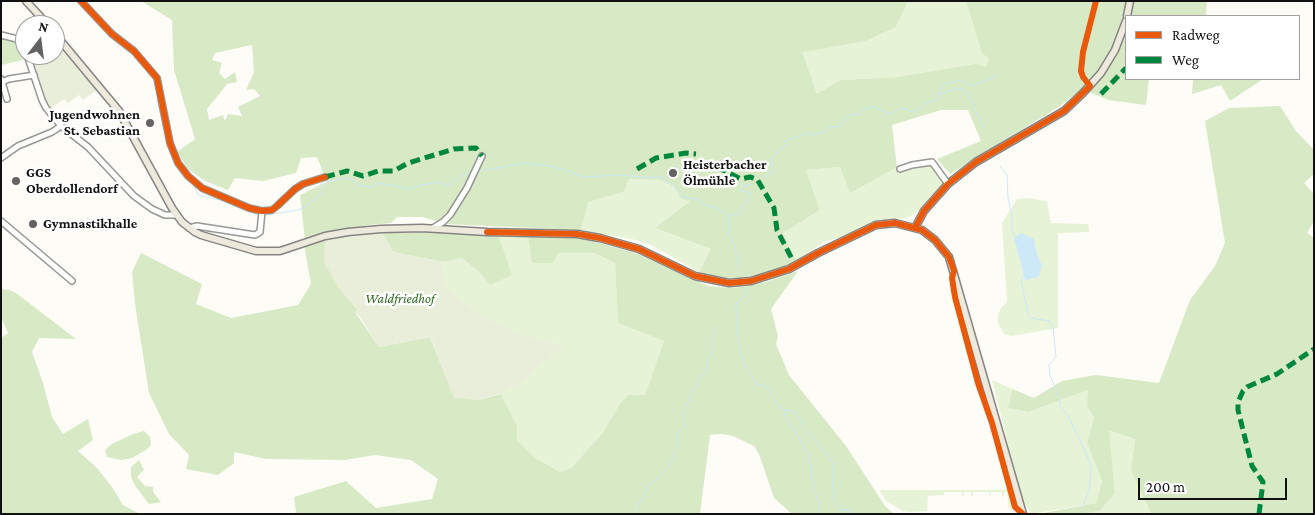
<!DOCTYPE html>
<meta charset="utf-8">
<style>
body{margin:0}
#map{position:relative;width:1315px;height:515px;overflow:hidden;background:#fdfcf7;font-family:"Crimson Pro",serif}
canvas{display:block}
.frame{position:absolute;inset:0;border:2px solid #111;pointer-events:none}
.legend{position:absolute;left:1125px;top:15px;width:175px;height:65px;box-sizing:border-box;background:#fff;border:1px solid #a0a0a0;margin:0;padding:6px 9px;list-style:none;font-size:15px;color:#111}
.legend li{display:flex;align-items:center;gap:10px;height:25px}
.legend b{width:25px;border:1px solid #a0a0a0}
.north{position:absolute;left:15px;top:15px;width:50px;height:50px;box-sizing:border-box;background:#fff;border:1px solid #a0a0a0;border-radius:50%;rotate:15deg;font-size:14px;font-weight:700;line-height:20px;text-align:center;color:#111}
.north::after{content:'';display:block;margin:auto;width:18px;height:22px;background:#646362;clip-path:polygon(50% 0,100% 100%,50% 72%,0 100%)}
.scale{position:absolute;left:1138px;top:478px;width:149px;height:22px;box-sizing:border-box;border:2px solid #111;border-top:0;padding-left:6px;font-size:15px;line-height:18px;white-space:nowrap;color:#111;-webkit-text-stroke:4px #fff;paint-order:stroke}
</style>
<div id="map">
<canvas width="1315" height="515"></canvas>
<div class="frame"></div>
<ul class="legend">
<li><b style="height:6px;background:#e8590c"></b>Radweg</li>
<li><b style="height:6px;background:#00873e"></b>Weg</li>
</ul>
<div class="north">N</div>
<div class="scale">200 m</div>
</div>
<script>
const context = document.querySelector('canvas').getContext('2d');
context.lineJoin = 'round';
function fillPath(path, color) {
  context.fillStyle = color;
  context.fill(path, 'evenodd');
}
function poly(rows) {
  const path = new Path2D();
  for (const r of rows) {
    path.moveTo(r[0], r[1]);
    for (let i = 2; i < r.length; i += 2) path.lineTo(r[i], r[i + 1]);
  }
  return path;
}
function stroke(path, color, width, dash) {
  context.strokeStyle = color;
  context.lineWidth = width;
  context.lineCap = dash ? 'butt' : 'round';
  context.setLineDash(dash || []);
  context.stroke(path);
}
function label(font, color, halo, rows, align = 'center') {
  context.font = font + ' "Crimson Pro",serif';
  context.lineWidth = 5;
  context.setLineDash([]);
  context.textBaseline = 'middle';
  context.strokeStyle = halo;
  context.fillStyle = color;
  for (const [text, x, y, turn = 0] of rows) {
    context.save();
    context.translate(x, y);
    context.rotate((+turn || 0) * Math.PI / 180);
    context.textAlign = isNaN(turn) ? turn : align;
    if (halo) context.strokeText(text, 0, 0);
    context.fillText(text, 0, 0);
    context.restore();
  }
}
fillPath(poly([
 [908,1,966,1,982,54,989,58,986,67,898,77,840,80,817,94,803,51,866,41,896,27],
 [928,163,933,164,944,183,929,198,917,213,906,218,875,221,844,236,824,242,796,260,783,233,820,210,806,170,840,167,850,192,897,167,899,171],
 [629,179,661,180,674,187,681,199,691,200,655,228,711,249,699,272,653,246,636,240,581,230,587,202,624,192],
 [1028,198,1047,201,1051,223,1088,224,1089,232,1058,233,1058,328,1011,336,1004,334,998,323,998,315,1001,308,1007,302,1002,223,1017,199],
 [1016,246,1037,254,1042,265,1025,280],
 [498,234,528,235,558,253,594,253,615,263,618,323,664,341,645,395,628,395,619,405,602,434,571,468,560,472,534,457,517,440,517,426,501,394,526,379,541,364,563,347,559,344,539,340,515,332,482,316,446,287,443,262,462,258,479,272,490,285],
 [992,380,1012,389,1008,408,1028,412,1089,389,1087,407,1094,417,1087,443,1102,481,1096,503,1031,514,1021,496],
 [1108,431,1135,439,1131,470,1151,514,1082,514,1100,511,1115,493],
 [879,490,1008,490,1012,502,1011,503,1012,507,1014,509,1009,509,1007,492,1004,492,1004,497,1002,496,1002,492,991,492,991,496,990,496,989,492,973,492,973,496,971,496,971,492,964,492,964,496,962,496,962,492,944,492,944,495,928,496,927,511,909,512,903,511,887,502]
]), '#e7f3d7');
fillPath(poly([
 [141,1,908,1,896,27,866,41,803,52,817,94,840,80,898,77,976,64,986,67,989,58,982,54,966,1,1207,1,1206,16,1126,16,1126,79,1149,79,1146,105,1108,100,1082,89,1060,106,950,174,937,159,981,141,968,110,941,110,892,125,897,167,850,193,840,167,806,170,820,210,783,233,796,260,787,265,765,273,737,279,712,278,699,272,711,249,655,228,690,201,681,199,674,187,661,180,629,179,624,192,588,202,581,230,445,224,423,217,397,217,391,223,368,225,305,240,300,195,327,182,317,157,301,158,296,173,263,181,235,178,228,190,205,181,188,169,177,152,195,139,174,70,172,20],
 [252,45,254,72,246,90,254,89,260,96,238,107,242,116,228,114,225,121,223,115,209,120,207,109,227,84,237,82,235,72,225,79,219,73,222,63,212,60,215,53],
 [1,38,10,38,19,43,26,59,1,65],
 [1193,79,1263,79,1230,101,1221,85,1192,94],
 [1280,106,1296,131,1314,150,1314,174,1304,183,1314,194,1314,221,1307,233,1314,238,1314,514,1151,514,1131,470,1135,439,1109,431,1115,493,1100,511,1082,514,1038,514,1096,503,1102,481,1087,443,1094,417,1087,407,1088,390,1028,412,1008,408,1012,389,1034,398,1062,381,1096,375,1159,383,1190,300,1215,266,1225,243,1205,121,1229,108],
 [397,229,498,234,512,275,490,285,479,272,462,258,443,262,393,252,381,231],
 [528,235,586,239,638,254,708,286,730,288,748,286,766,282,798,271,771,309,778,336,776,344,789,375,846,446,885,506,894,514,792,514,774,498,759,454,754,446,733,436,722,434,710,435,700,514,293,514,296,512,294,497,346,481,376,508,432,499,438,479,411,460,375,455,345,460,266,459,234,452,234,463,218,475,186,469,189,455,169,434,149,393,135,304,132,272,141,253,202,284,196,304,231,318,298,305,311,284,304,245,325,238,338,287,358,310,355,312,379,347,430,337,454,397,478,400,501,394,517,426,517,440,534,457,560,472,571,468,602,434,619,405,628,395,645,395,664,341,618,323,615,263,594,253,558,253,553,263,532,263],
 [1,289,10,290,16,293,76,339,39,338,32,352,43,383,52,417,63,434,88,419,93,440,78,451,97,468,112,487,123,505,140,514,1,514,1,338,8,333,1,317],
 [144,431,150,437,151,445,146,450,132,458,121,460,107,457,105,450,112,444,133,434],
 [139,460,144,470,137,477,145,486,153,487,153,492,161,502,149,504,136,487,131,477,131,467]
]), '#d8eac5');
fillPath(poly([
 [57,45,97,90,83,100,79,95,68,103,64,99,50,109,44,98,31,59,42,55,55,55,55,46],
 [381,231,393,252,443,262,446,287,482,316,516,332,539,340,559,344,564,347,541,364,526,379,503,393,477,400,454,398,431,338,430,337,379,347,360,317,355,312,358,310,338,287,324,262,325,238]
]), '#e9eedb');
fillPath(poly([
 [1021,233,1034,239,1037,254,1042,265,1039,277,1025,280,1014,238]
]), '#cde8f7');
stroke(poly([
 [938,95,954,89,958,88,966,91,984,128],
 [157,99,166,135],
 [177,166,186,177],
 [1000,166,1007,175,1008,198,1012,215,1012,230,1016,236],
 [480,171,525,163,551,166,585,177,619,175,657,178,662,176,675,187,683,197,697,199,708,207,713,206,728,215,733,215,739,214,750,197,751,193,741,191,742,186,752,184],
 [763,178,774,171,770,159,783,148,787,141,792,138,797,138,806,133,814,135,826,131,831,126,837,127,841,125,845,119,851,115,859,114,865,108,873,107,891,114,901,108,913,112,919,109,927,102,935,100,944,84,961,80,971,86,998,75],
 [193,183,197,193,201,196,230,202],
 [249,211,260,215],
 [267,215,298,210,305,207,320,195,320,185,325,181,334,181,342,178,352,179,359,185,372,187,379,183,410,189,416,186,440,182,447,186,469,172],
 [728,215,730,221,728,232,733,240,739,268],
 [1024,275,1021,280,1028,314,1031,318,1049,321,1053,326,1056,357,1049,365,1050,375,1059,397,1060,406,1068,416,1087,455,1091,469,1089,491,1082,507],
 [746,289,746,295,736,304,737,334,744,365,757,384,766,386,776,402,784,410,794,411,807,431,827,453,833,464,834,499,841,511,848,509,850,514],
 [784,410,788,423,795,430,809,456,813,487,819,503,819,514],
 [635,514,639,503,644,498,648,486,659,478,669,466,678,444,677,433,685,427,683,413,698,381,705,372,708,359,712,354,711,341,713,330,716,327]
]), '#cde8f7', 1);
const minor = poly([
 [81,1,112,34,134,51,157,78,170,143,178,163,188,176,202,188,249,208,262,211,272,210,277,206,295,189,303,184,325,177],
 [1,35,17,39,25,50],
 [27,55,42,100,46,108,61,126,88,147,134,196,152,209,165,215,177,215],
 [1,79,2,82,9,79,34,75],
 [2,82,7,99],
 [1,158,18,146,52,132,61,126],
 [900,169,912,165,932,162,948,184],
 [1,221,72,281],
 [189,228,197,226,255,235,260,232,262,211],
 [433,228,443,222,450,215,467,188,482,156]
]);
const major = poly([
 [26,1,48,25],
 [1127,16,1130,1],
 [55,34,119,111,172,208,182,222,195,232,201,235,256,251,280,251,325,236,348,232,381,229,422,228,487,232,577,234,600,238,639,249,695,276,729,283,751,281,789,269,818,253,876,225,895,223,922,230,935,240,949,257,1023,514],
 [915,228,924,211,948,184,976,162,1064,111,1083,93,1101,73,1115,50,1126,21]
]);
stroke(minor, '#979795', 8);
stroke(major, '#858482', 9);
stroke(minor, '#fffffe', 5);
stroke(major, '#ede9dc', 6);
stroke(poly([
 [1101,94,1126,68],
 [717,167,741,179,750,177,757,179,774,208,777,230,792,259],
 [637,169,656,158,686,153,696,154],
 [325,177,347,171,363,176,378,171,394,171,408,163,454,149,476,148,482,156],
 [1259,514,1263,482,1252,466,1238,410,1238,402,1243,391,1247,387,1277,374,1314,349]
]), '#00873e', 5, [10, 5]);
stroke(poly([
 [81,1,112,34,134,51,157,78,170,143,178,163,188,176,202,188,249,208,262,211,272,210,277,206,295,189,303,184,325,177],
 [915,228,924,211,948,184,976,162,1064,111,1090,86,1083,77,1081,71,1083,52,1096,1],
 [487,232,577,234,600,238,639,249,695,276,729,283,751,281,789,269,818,253,876,225,895,223,922,230,935,240,949,257,954,271,952,278,955,297,978,383,992,423,1015,507,1023,514]
]), '#e8590c', 6);
for (const [x, y, r, color] of [
 [150,123,5,"#646362"],
 [673,173,5,"#646362"],
 [16,181,5,"#646362"],
 [33,224,5,"#646362"]
]) {
  const dot = new Path2D();
  dot.arc(x, y, r, 0, 2 * Math.PI);
  context.fillStyle = color;
  context.fill(dot);
  stroke(dot, '#fff', 2);
}
label('bold 14px', '#111', '#fff', [
 ["Jugendwohnen",140,115,"right"],
 ["St. Sebastian",140,131,"right"],
 ["Heisterbacher",683,165],
 ["Ölmühle",683,181],
 ["GGS",26,173],
 ["Oberdollendorf",26,189],
 ["Gymnastikhalle",43,224]
], 'left');
label('italic 14px', '#2f6b1f', '#fff', [
 ["Waldfriedhof",400,299]
]);
</script>
